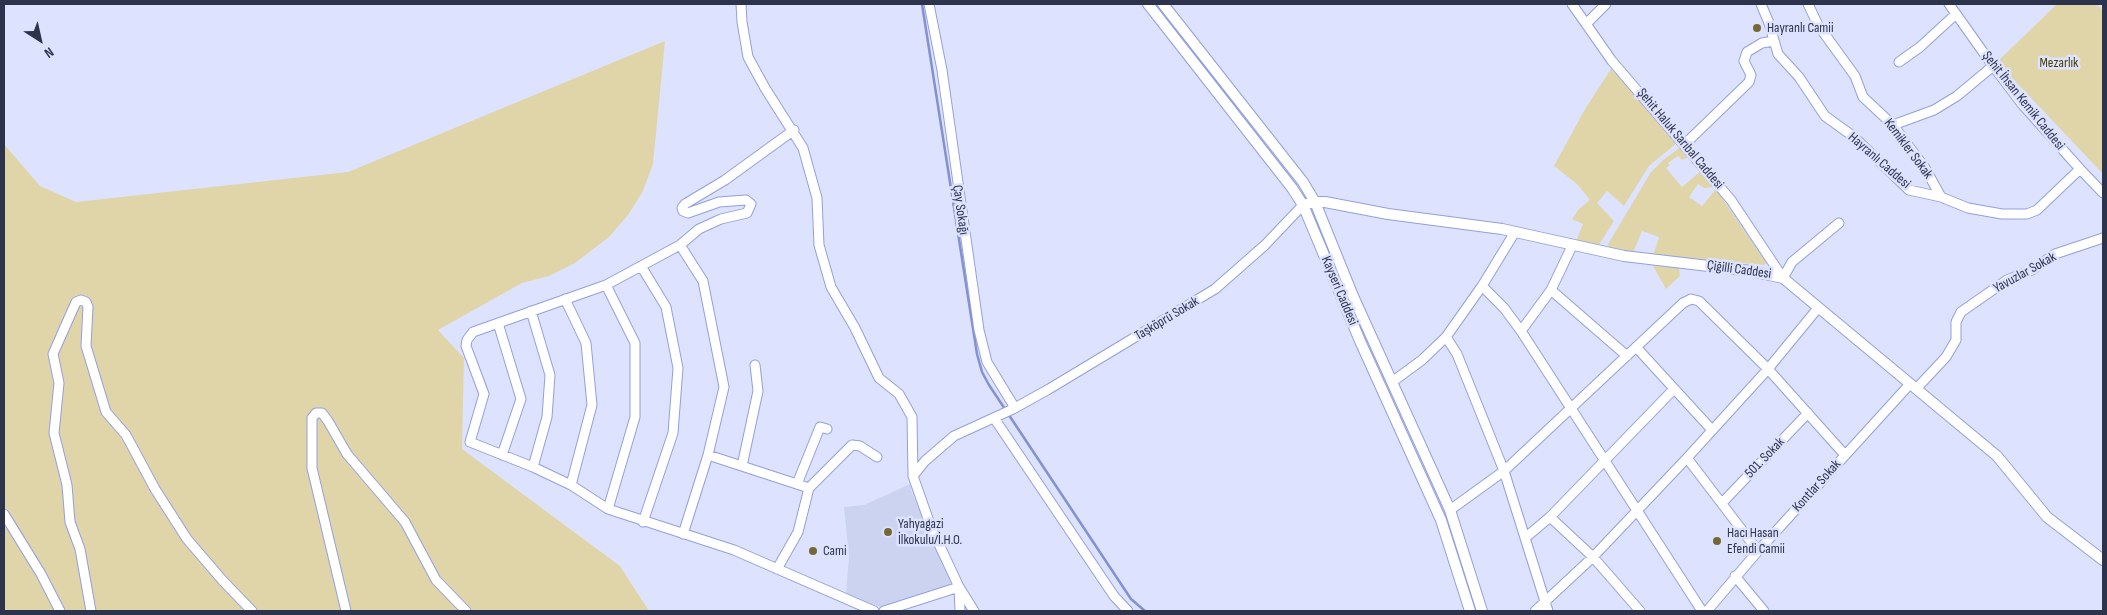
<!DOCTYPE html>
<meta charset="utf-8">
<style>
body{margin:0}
#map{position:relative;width:2107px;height:615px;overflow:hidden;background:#dde3fe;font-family:"Sofia Sans Condensed",sans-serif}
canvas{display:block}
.frame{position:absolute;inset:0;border:5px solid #2e334c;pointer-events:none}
.north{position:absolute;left:15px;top:15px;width:50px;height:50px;-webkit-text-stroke:4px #dde3fe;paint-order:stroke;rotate:145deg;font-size:14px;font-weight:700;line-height:20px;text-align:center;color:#2e334c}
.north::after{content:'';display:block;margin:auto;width:18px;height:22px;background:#2e334c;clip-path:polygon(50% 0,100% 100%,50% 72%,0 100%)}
</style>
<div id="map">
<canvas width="2107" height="615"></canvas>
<div class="frame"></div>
<div class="north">N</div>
</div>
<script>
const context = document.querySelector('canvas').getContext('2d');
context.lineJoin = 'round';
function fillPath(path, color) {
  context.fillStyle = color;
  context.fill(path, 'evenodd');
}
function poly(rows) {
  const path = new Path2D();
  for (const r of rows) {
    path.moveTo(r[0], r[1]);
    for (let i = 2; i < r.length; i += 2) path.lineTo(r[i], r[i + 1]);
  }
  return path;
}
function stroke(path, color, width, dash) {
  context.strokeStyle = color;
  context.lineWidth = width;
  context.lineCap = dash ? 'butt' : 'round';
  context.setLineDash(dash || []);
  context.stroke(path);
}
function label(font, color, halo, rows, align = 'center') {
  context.font = font + ' "Sofia Sans Condensed",sans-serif';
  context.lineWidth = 5;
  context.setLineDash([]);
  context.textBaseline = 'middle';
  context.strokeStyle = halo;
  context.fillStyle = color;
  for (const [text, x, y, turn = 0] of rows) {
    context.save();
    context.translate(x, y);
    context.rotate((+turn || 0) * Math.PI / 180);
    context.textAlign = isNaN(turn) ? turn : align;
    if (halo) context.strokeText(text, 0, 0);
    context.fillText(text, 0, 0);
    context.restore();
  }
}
fillPath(poly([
 [910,484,912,493,952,582,945,590,880,607,846,594,849,557,844,507,864,505]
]), '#ccd3f1');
fillPath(poly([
 [2057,4,2096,4,2103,10,2103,174,1997,62],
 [665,41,653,164,643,191,628,215,609,237,575,263,549,276,522,283,438,330,464,358,462,449,620,566,649,611,4,611,4,144,40,186,76,202,348,172],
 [1611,69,1678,142,1649,166,1624,206,1607,191,1597,203,1614,221,1597,248,1576,241,1583,224,1572,219,1579,209,1590,200,1577,184,1554,166,1585,109],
 [1682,146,1691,156,1682,160,1678,156,1668,163,1670,165,1666,168,1682,187,1702,170,1715,187,1704,188,1698,184,1689,197,1702,206,1716,189,1765,261,1766,263,1764,265,1653,255,1659,237,1642,231,1633,253,1614,250,1609,248,1608,244,1651,172,1663,160],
 [1653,266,1679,268,1680,276,1666,289]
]), '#e0d5a9');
stroke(poly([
 [922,4,977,354,982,372,989,385,1131,599,1145,611]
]), '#8491cf', 2.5);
const minor = poly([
 [741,4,742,22,748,57,765,88,803,148,817,198,819,245,831,287,855,328,879,378,899,394,912,417,913,476,931,527,959,587,974,611],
 [929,4,942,70,979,330,987,362,1015,408],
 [1572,4,1612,61,1731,200,1783,278,1792,262,1839,223],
 [1761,4,1769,23,1778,54,1799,77,1825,116,1854,137,1909,190,1941,197,1968,208,2002,214,2027,214,2037,210,2080,169],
 [1808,4,1818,25,1855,76,1863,97,1893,125,1925,168,1941,197],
 [1949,4,1993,66,2022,104,2080,169,2103,193],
 [1587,23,1606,4],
 [1899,62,1920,47,1956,14],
 [1893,125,1934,110,1957,96,1993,66],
 [794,130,725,180,685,204,682,208,683,211,688,213,719,202,746,200,751,204,747,213,721,219,699,229,680,245,606,285,473,332,467,340,466,346,484,394,470,442,533,467,571,485,608,509,734,550,874,611],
 [1685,144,1749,82,1751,75,1744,61,1747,52,1762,43,1774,41],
 [680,245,703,281,724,387,708,455,683,534],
 [641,266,666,307,678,368,673,433,643,522],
 [606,285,635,343,635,417,608,509],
 [1482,286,1504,308,1521,331,1702,611],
 [1551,290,1627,356],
 [565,299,586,343,592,405,571,485],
 [531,311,550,375,547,417,533,467],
 [498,323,521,399,502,455],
 [1521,331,1551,290,1572,246],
 [1446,337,1457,354,1504,471,1548,611],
 [1636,347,1712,430],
 [1392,382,1422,360,1446,337,1482,286,1515,232],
 [1916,389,1946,357,1956,340,1956,322,1961,312,2007,280,2032,270,2055,254,2103,238],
 [994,418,1114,596,1128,611],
 [708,455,809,488,798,532,777,569],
 [1687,458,1758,551],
 [742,466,758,391,755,365],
 [913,476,925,461,954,436,1013,409,1049,389,1215,289,1265,245,1303,205],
 [797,484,820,427,827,429],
 [809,488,852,445,860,446,877,457],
 [1722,503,1808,413],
 [1450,510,1504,471,1683,303,1691,299,1699,301,1768,369,1845,455],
 [4,514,41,574,60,611],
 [1550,517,1593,557,1640,611],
 [1525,538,1550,517,1674,389],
 [1735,576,1764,611],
 [91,611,80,549,70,522,67,485,54,433,59,383,53,354,76,302,81,300,86,302,88,307,86,346,106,412,126,435,155,489,187,539,223,581,252,611],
 [346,611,312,468,312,418,316,413,322,413,328,421,347,454,405,522,436,580,466,611],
 [884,611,959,587,960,611],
 [1535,611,1593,557,1687,458,1768,369,1818,308],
 [1707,611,1758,551,1910,384]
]);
const major = poly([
 [1148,4,1292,188,1303,205,1360,341,1441,520,1470,611],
 [1163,4,1303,182,1315,202,1353,296,1450,510,1482,611],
 [1303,205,1315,202,1325,202,1388,214,1502,229,1624,256,1751,271,1783,278,1997,456,2047,517,2103,560]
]);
stroke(minor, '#939fde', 11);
stroke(major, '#939fde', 12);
stroke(minor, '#fff', 9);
stroke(major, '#fff', 10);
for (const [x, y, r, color] of [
 [1757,28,5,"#756835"],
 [888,532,5,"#756835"],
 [1717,541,5,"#756835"],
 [813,551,5,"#756835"]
]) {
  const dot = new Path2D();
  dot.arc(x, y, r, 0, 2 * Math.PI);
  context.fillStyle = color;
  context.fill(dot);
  stroke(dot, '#dde3fe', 2);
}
label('14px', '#2e334c', '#dde3fe', [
 ["Hayranlı Camii",1767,28],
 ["Yahyagazi",898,524],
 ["İlkokulu/İ.H.O.",898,540],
 ["Hacı Hasan",1727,533],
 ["Efendi Camii",1727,549],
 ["Cami",823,551]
], 'left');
label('14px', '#4b3e01', '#dde3fe', [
 ["Mezarlık",2059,63]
]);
label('14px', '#2e334c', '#dde3fe', [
 ["Şehit İhsan Kemik Caddesi",2023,101,51],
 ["Şehit Haluk Sarıbal Caddesi",1680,139,50],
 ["Kemikler Sokak",1908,149,53],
 ["Hayranlı Caddesi",1879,161,41],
 ["Çay Sokağı",960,210,82],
 ["Çiğilli Caddesi",1739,270,8],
 ["Yavuzlar Sokak",2025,273,-29],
 ["Kayseri Caddesi",1339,291,67],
 ["Taşköprü Sokak",1167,319,-31],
 ["501. Sokak",1765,458,-46],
 ["Kontlar Sokak",1817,486,-48]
]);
</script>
